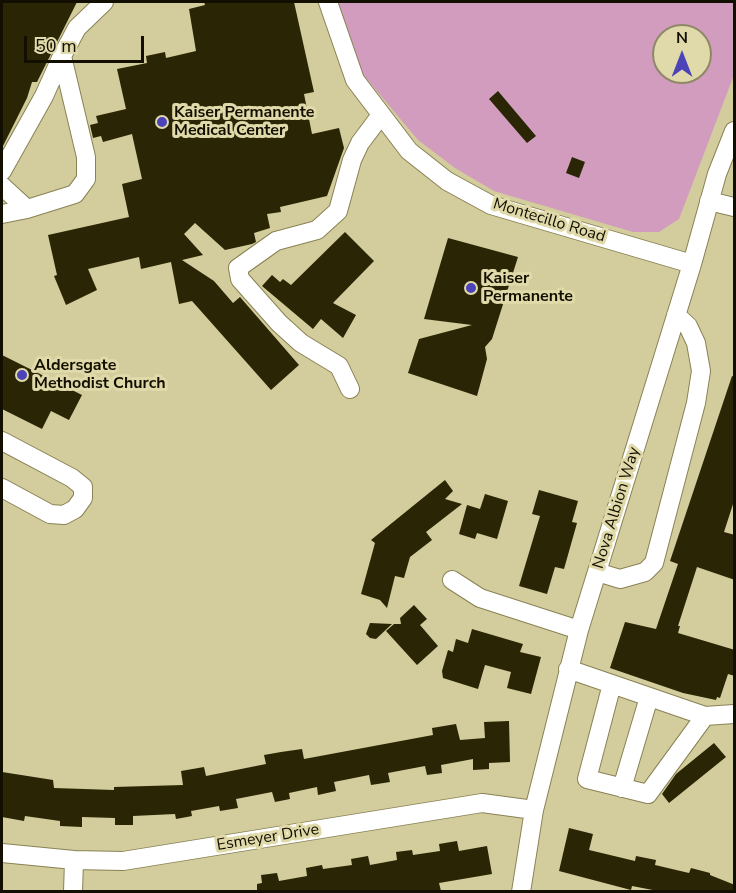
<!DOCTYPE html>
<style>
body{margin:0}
#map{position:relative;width:736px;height:893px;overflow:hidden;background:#d3cc9c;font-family:"Nunito Sans",sans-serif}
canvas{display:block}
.frame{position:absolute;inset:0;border:3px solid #120f01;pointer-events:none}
.north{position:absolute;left:652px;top:24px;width:60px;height:60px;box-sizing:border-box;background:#e0d9a9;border:2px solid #8e8866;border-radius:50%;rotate:0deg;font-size:16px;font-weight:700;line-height:24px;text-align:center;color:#120f01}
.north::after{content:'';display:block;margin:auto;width:21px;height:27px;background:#4c43b9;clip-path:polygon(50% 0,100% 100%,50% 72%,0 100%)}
.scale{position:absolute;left:24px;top:36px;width:120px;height:27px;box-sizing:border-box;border:3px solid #120f01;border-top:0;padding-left:8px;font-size:18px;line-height:21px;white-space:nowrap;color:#120f01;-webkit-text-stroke:4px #e0d9a9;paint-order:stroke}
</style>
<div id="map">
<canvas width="736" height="893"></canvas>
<div class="frame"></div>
<div class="north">N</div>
<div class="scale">50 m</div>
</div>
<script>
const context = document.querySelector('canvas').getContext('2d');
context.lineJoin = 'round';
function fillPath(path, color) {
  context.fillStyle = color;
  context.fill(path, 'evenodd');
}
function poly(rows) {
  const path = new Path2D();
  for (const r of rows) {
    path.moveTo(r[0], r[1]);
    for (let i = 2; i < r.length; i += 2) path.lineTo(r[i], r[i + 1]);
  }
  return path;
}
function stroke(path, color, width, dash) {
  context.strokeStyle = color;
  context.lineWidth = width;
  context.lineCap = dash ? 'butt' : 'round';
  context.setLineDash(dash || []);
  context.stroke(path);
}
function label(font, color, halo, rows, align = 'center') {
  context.font = font + ' "Nunito Sans",sans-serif';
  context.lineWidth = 6;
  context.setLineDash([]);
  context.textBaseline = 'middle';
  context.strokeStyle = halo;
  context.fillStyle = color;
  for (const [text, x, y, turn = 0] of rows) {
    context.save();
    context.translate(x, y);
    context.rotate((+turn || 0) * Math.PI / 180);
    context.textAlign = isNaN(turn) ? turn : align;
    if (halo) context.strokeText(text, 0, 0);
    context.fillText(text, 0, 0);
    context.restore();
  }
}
fillPath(poly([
 [337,2,734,2,734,75,679,219,659,232,633,232,494,191,455,168,418,140,360,71],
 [664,36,700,36,700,72,664,72]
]), '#d19cbe');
fillPath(poly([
 [2,2,77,2,37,82,32,82,27,98,2,148],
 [204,2,294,2,314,92,304,94,312,134,339,128,344,148,327,196,280,207,281,212,267,214,270,228,254,233,256,242,252,244,225,250,195,223,184,234,203,255,182,260,214,281,233,303,240,297,299,365,271,390,192,301,179,304,171,262,141,269,139,257,88,269,97,290,66,305,54,276,57,275,48,235,129,217,122,184,142,179,132,134,103,142,101,136,93,138,90,125,98,123,96,116,126,109,117,69,147,63,146,56,165,52,166,58,196,51,189,9,205,5],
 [498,91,536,136,527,143,489,99],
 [572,157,585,162,579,178,566,173],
 [345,232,374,261,333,303,356,315,343,338,321,319,313,329,262,286,272,275,280,282,283,279,291,285],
 [448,238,518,257,492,339,485,347,487,359,477,396,408,373,419,339,472,325,424,319],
 [2,355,82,395,69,420,51,411,42,429,2,409],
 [732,376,735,377,735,498,724,532,735,535,735,580,697,567,678,626,680,626,678,633,735,650,735,676,728,674,720,698,717,697,716,700,683,693,610,668,625,622,656,629,678,564,670,561],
 [445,480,453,491,445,499,462,504,426,532,432,540,410,557,404,578,395,576,387,608,380,600,361,594,375,543,371,540],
 [539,490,578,501,572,522,577,523,564,569,555,567,547,594,519,586,540,516,532,514],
 [485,494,508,501,497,539,477,533,475,539,459,534,467,505,480,509],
 [414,605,427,619,420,625,438,646,417,665,386,631,394,624,401,624,400,618],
 [370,623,392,624,376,639,370,638,366,634],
 [472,629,523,644,520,652,541,657,531,694,507,688,511,672,485,665,478,689,443,678,442,671,448,650,453,652,456,639,468,643],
 [509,721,510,762,489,763,489,769,473,770,473,759,441,765,442,773,427,775,425,766,388,773,390,782,371,785,369,775,334,782,336,791,318,795,317,787,289,793,290,799,275,802,272,792,236,799,238,808,220,811,219,806,191,811,192,816,176,819,175,814,133,816,133,825,115,825,115,818,82,817,82,827,60,826,60,821,25,816,24,821,2,817,2,772,53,780,54,788,114,790,114,787,183,785,181,771,204,767,206,776,266,764,264,755,281,752,302,749,304,759,433,735,432,728,456,724,460,740,485,738,484,722],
 [714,743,726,757,669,803,662,794,676,774],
 [569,828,593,834,589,850,635,861,636,856,656,860,655,865,689,873,691,868,710,873,710,875,735,885,735,891,658,891,632,886,631,890,559,871],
 [457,841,459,851,487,846,492,874,439,883,441,891,257,891,257,884,262,883,261,875,277,873,279,881,307,876,306,868,322,865,323,869,352,865,351,859,368,856,370,865,397,860,396,852,412,850,413,855,440,851,439,844]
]), '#2a2504');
const minor = poly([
 [328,2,355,80,409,151,447,181,491,205,692,264],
 [2,171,44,96,62,56],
 [2,186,27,209],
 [709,201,734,207],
 [2,214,27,209,75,194,86,179,86,157,62,56,77,28,104,2],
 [350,389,339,366,301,343,279,323,240,279,238,268,276,241,317,230,338,211,352,160,360,143,381,115],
 [2,441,72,478,83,487,83,498,75,509,64,515,50,514,2,488],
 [597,572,620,579,645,572,654,563,696,403,701,371,696,343,688,326,676,315],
 [452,580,480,598,579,630],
 [568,669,705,716,734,714],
 [612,684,587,779,648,794,705,716],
 [622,788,649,697],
 [2,853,74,860,123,861,482,803,534,810],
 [73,892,74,860],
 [521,892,534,810,579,630,692,264,717,174,734,131]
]);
stroke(minor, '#898255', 20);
stroke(minor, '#fff', 18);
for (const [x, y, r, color] of [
 [162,122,6,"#4c43b9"],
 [471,288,6,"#4c43b9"],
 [22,375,6,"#4c43b9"]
]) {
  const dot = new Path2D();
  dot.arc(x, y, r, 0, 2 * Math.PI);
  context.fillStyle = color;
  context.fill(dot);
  stroke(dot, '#e0d9a9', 2);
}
label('bold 16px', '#120f01', '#e0d9a9', [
 ["Kaiser Permanente",174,113],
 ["Medical Center",174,131],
 ["Kaiser",483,279],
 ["Permanente",483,297],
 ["Aldersgate",34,366],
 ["Methodist Church",34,384]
], 'left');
label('16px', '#120f01', '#e0d9a9', [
 ["Montecillo Road",549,221,17],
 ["Nova Albion Way",617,508,-73],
 ["Esmeyer Drive",268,838,-9]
]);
</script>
